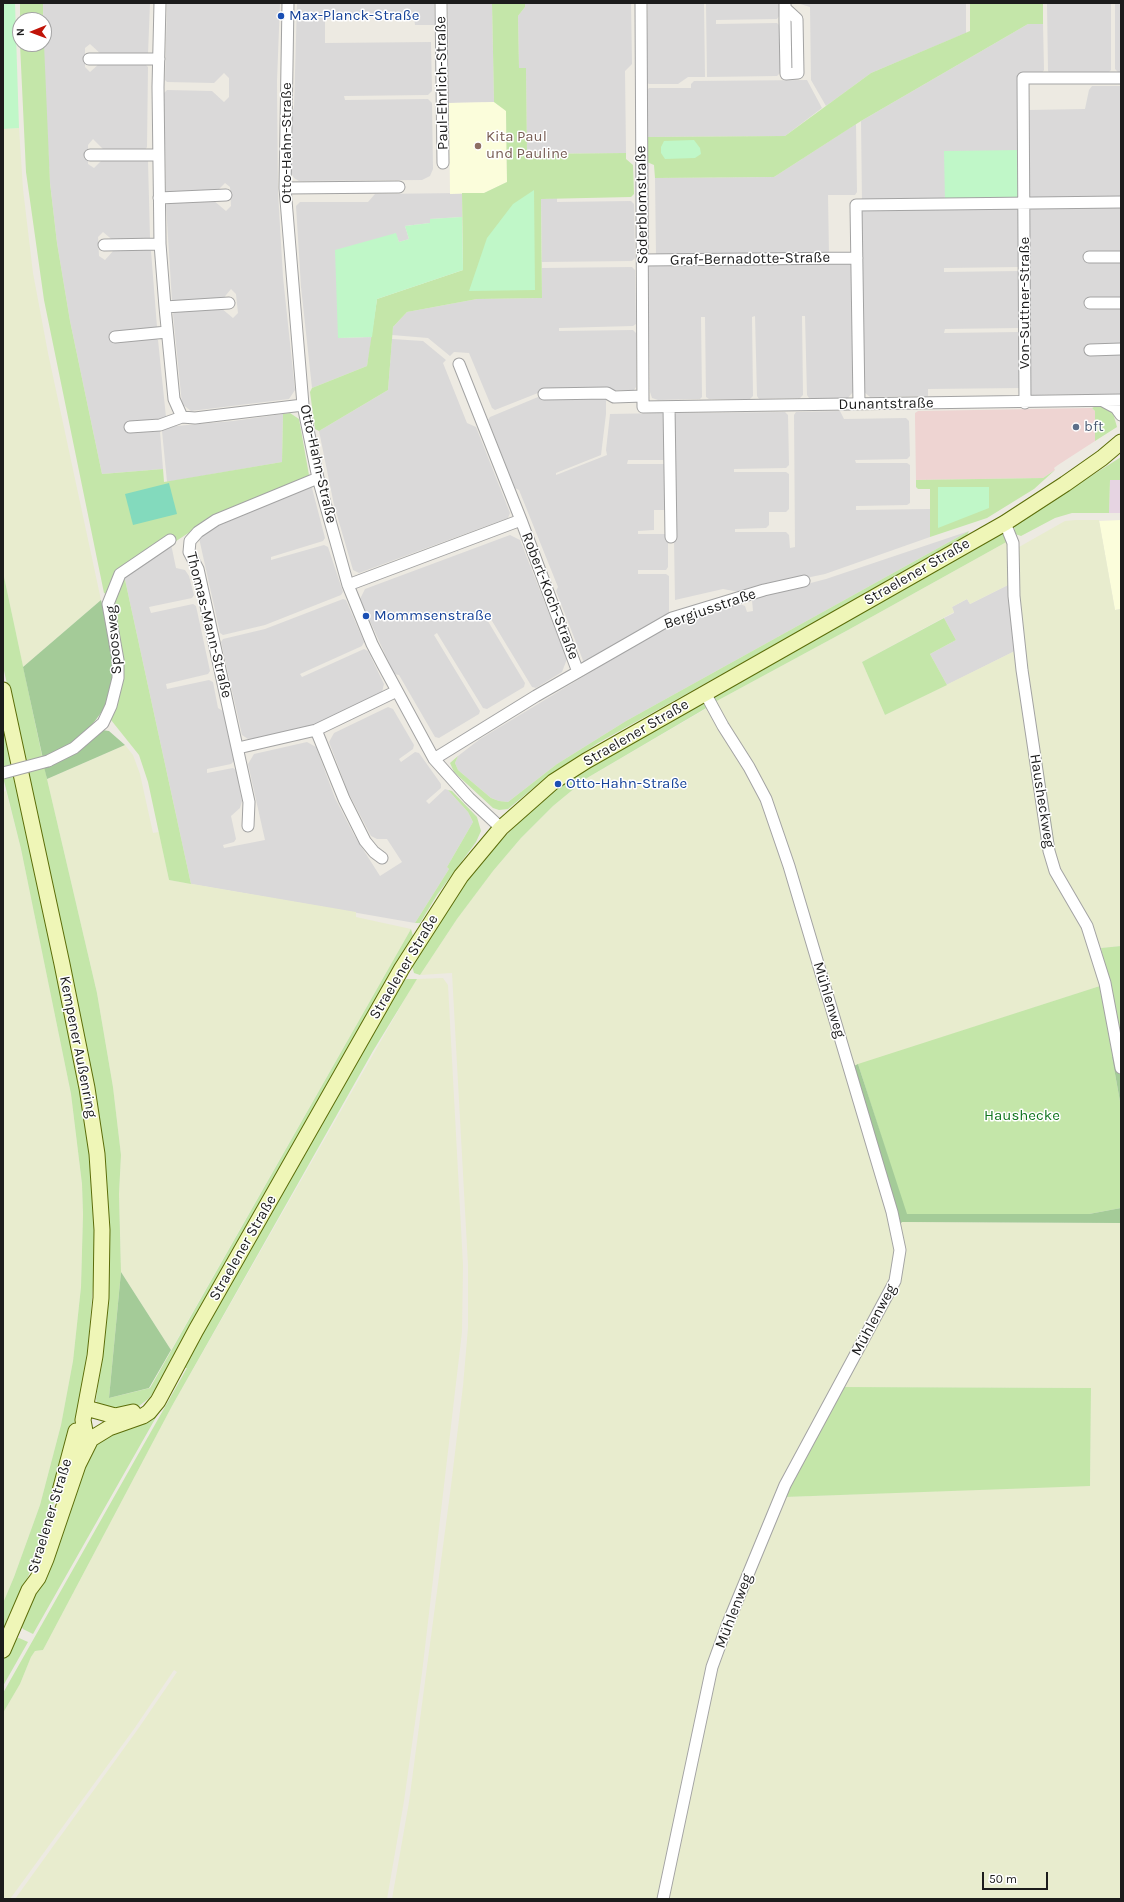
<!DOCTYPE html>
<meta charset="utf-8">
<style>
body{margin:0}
#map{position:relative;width:1124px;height:1902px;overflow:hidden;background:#edeae2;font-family:Karla,sans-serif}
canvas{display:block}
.frame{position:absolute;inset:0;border:4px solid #1c1c1c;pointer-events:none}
.north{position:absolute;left:12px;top:12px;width:40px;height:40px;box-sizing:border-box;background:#fff;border:1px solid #a4a4a4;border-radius:50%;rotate:269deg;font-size:11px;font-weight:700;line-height:16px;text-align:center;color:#1c1c1c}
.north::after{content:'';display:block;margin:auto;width:14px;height:18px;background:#c01308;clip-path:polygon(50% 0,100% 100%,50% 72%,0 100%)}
.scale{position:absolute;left:982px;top:1872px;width:66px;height:18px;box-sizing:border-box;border:2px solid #1c1c1c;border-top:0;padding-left:5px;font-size:12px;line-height:14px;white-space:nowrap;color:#1c1c1c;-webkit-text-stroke:3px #fff;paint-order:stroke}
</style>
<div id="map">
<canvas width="1124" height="1902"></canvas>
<div class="frame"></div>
<div class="north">N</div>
<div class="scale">50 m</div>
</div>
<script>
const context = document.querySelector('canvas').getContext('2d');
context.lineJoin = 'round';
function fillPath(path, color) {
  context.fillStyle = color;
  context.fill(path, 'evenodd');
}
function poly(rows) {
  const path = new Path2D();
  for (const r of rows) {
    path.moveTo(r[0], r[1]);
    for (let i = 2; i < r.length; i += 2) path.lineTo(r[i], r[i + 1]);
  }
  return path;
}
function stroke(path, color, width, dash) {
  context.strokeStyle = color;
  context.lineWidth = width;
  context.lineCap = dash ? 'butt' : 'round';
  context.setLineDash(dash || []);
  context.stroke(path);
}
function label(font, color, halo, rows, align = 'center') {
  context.font = font + ' Karla,sans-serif';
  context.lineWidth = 3;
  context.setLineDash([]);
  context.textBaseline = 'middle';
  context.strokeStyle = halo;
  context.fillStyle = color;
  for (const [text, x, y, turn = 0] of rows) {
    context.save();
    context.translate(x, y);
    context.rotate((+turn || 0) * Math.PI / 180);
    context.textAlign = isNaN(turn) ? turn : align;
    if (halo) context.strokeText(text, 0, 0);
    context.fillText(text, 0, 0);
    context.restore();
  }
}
fillPath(poly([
 [43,3,150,3,148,54,102,55,90,44,85,48,85,67,90,72,100,63,145,64,148,67,147,147,145,150,105,151,93,139,88,145,88,164,94,168,103,159,145,158,148,161,150,238,148,240,115,242,103,232,98,237,99,256,105,260,114,250,148,248,151,251,157,327,154,330,155,338,158,340,166,417,157,428,160,431,163,469,102,474,70,321,57,243,50,183,44,78],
 [167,3,280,3,277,81,278,192,283,277,295,390,289,399,191,411,182,404,173,314,175,311,221,308,233,318,238,313,236,294,231,289,222,300,175,303,172,301,166,205,168,202,213,200,226,211,231,206,230,187,225,183,216,192,168,194,166,192,164,93,167,90,212,91,224,102,229,97,229,78,224,73,214,83,167,82,165,80],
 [297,3,434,3,435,25,415,25,414,17,325,19,325,43,431,42,432,91,428,95,344,96,345,100,428,99,432,103,433,169,430,176,422,180,299,181,294,178,291,173,291,112,294,108],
 [448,3,492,3,494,102,449,103],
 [525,3,631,3,632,64,625,71,626,153,527,154,526,69,519,68,518,16,525,7],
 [648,3,704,3,705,77,688,77,678,84,649,84,646,82],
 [706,3,779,3,779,16,777,19,716,20,716,24,777,23,780,26,780,73,777,76,707,77],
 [797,3,966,3,966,33,871,73,826,106,811,80,810,7],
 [1047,3,1111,3,1111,70,1109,72,1050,73,1048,71],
 [1115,3,1121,3,1121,72,1118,72,1115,69],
 [1028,24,1043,24,1044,70,1042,73,1019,74,1020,150,945,202,862,203,861,121],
 [807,80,822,108,785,136,647,137,646,91,649,88,691,88,691,84,694,81],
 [1092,86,1121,86,1121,199,1031,200,1027,196,1028,110,1085,109,1089,90],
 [856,124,857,192,855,195,828,195,829,255,656,255,655,178,774,177],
 [462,193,462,217,430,219,430,223,405,226,409,239,399,242,395,233,338,338,372,337,367,366,312,388,301,287,296,206,300,202,368,202,375,194],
 [557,198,557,202,631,201,634,204,635,258,632,261,542,262,541,199],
 [1121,205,1121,394,1032,395,1029,393,1027,210,1031,206],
 [865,208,1021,209,1019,267,944,268,944,272,1019,271,1020,328,945,329,944,333,1020,332,1021,388,928,389,928,396,870,397,864,392,862,211],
 [848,261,852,265,853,392,848,398,809,398,807,395,805,316,802,316,803,395,800,398,759,399,757,396,755,316,752,317,753,396,750,399,709,399,706,397,705,317,701,317,702,397,700,399,658,400,652,398,650,392,648,266,651,263],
 [632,267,635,270,636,324,633,326,559,328,559,331,633,330,636,333,636,387,634,390,543,391,495,410,492,408,469,353,454,352,450,356,428,338,392,335,393,327,407,312,477,299,542,298,542,268],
 [392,339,423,341,446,360,443,363,467,423,476,427,510,513,508,518,359,573,353,570,334,505,319,431,388,390],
 [603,396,606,399,606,414,601,455,556,473,556,475,607,455,606,450,610,414,664,413,667,457,664,460,628,460,627,464,665,464,668,507,665,510,654,510,654,530,638,531,638,534,666,534,668,537,668,567,666,570,638,570,638,574,666,574,669,576,669,617,584,663,556,591,558,587,519,490,515,488,488,420,490,417,538,397],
 [840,411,844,419,906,418,909,421,910,456,907,459,855,460,856,463,907,463,910,465,910,503,907,505,856,506,856,510,930,509,930,537,825,574,739,592,723,589,675,600,672,416,675,413,785,412,788,415,789,465,786,468,734,469,734,472,786,472,789,474,789,509,786,512,769,512,769,525,766,528,735,529,735,532,786,532,789,535,790,548,795,547,794,415,796,412],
 [283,414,282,462,167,482,162,431,165,427,233,421],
 [309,486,312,488,325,538,323,541,271,557,271,560,324,545,328,547,343,592,341,595,265,625,223,635,220,633,199,538,200,534,218,524],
 [969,531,626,721,557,764,508,802,499,801,491,798,458,770,455,763,458,756,480,739,667,626,689,617,740,604,745,606,747,612,753,611,752,600,757,597,826,579],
 [510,535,520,540,567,659,562,672,536,688,532,687,486,611,483,613,525,683,524,687,487,709,483,708,437,633,434,635,480,711,479,714,439,738,435,737,399,675,394,674,360,599,365,589],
 [171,544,176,568,185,570,189,576,194,595,192,598,149,607,151,613,193,604,196,606,210,671,208,674,166,684,167,689,209,680,213,682,218,708,223,711,234,761,231,764,207,769,207,773,233,768,236,770,242,801,240,808,231,816,236,839,234,842,223,845,224,848,265,840,248,764,254,754,307,742,316,747,335,798,354,835,380,876,402,862,387,839,377,839,371,836,348,792,329,742,334,733,388,707,393,709,414,745,413,749,399,759,401,762,415,752,419,753,441,784,441,788,426,801,429,804,445,789,448,790,468,812,473,822,447,867,449,869,415,923,191,884,124,575],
 [1010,584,1017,650,947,685,930,654,956,640,944,618,954,613,952,607,967,599,970,604],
 [343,599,346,600,364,642,362,646,300,674,302,677,364,649,368,651,384,684,381,696,311,727,251,741,242,735,221,642,223,639,265,629]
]), '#dad9d9');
fillPath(poly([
 [1092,408,1095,411,1095,441,1058,465,1054,468,1055,470,1043,478,916,480,915,418,915,413,918,411]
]), '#eed4d2');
fillPath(poly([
 [1110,479,1121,480,1121,513,1109,513]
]), '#e6d4e2');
fillPath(poly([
 [494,102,506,110,507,182,484,193,450,194,449,103],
 [1121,520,1121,609,1115,610,1099,521]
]), '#fbfddb');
fillPath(poly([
 [19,128,23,189,33,273,48,353,101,600,23,667,3,572,3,129],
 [1076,520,1099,520,1115,610,1121,609,1121,946,1101,948,1090,926,1058,870,1019,615,1015,553,1019,547,1065,521],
 [1010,540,1010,584,970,604,967,599,952,607,954,612,862,662,885,715,1017,650,1047,853,1083,925,1103,985,852,1067,768,799,713,703,848,630],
 [709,707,763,801,889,1212,897,1249,893,1274,724,1621,658,1899,392,1899,409,1802,451,1486,463,1386,468,1328,468,1265,452,973,420,975,457,919,493,871,521,838,553,806,587,778],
 [125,745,133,755,140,774,153,833,159,832,169,880,356,912,356,917,411,929,171,1350,121,1272,119,1194,121,1155,113,1087,97,993,47,779],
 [6,791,21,849,71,1094,82,1184,83,1214,81,1287,73,1361,61,1425,40,1505,14,1577,3,1603,3,792],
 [443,978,448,985,463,1265,462,1332,422,1673,404,1801,387,1899,15,1899,138,1729,177,1672,174,1670,134,1729,10,1899,3,1899,3,1713,20,1684,31,1657,35,1651,43,1650,172,1406,414,983,417,979],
 [902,1222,1121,1223,1121,1899,665,1899,716,1670,731,1624,785,1497,1090,1485,1091,1388,843,1387,888,1304,898,1227]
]), '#e8ecce');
fillPath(poly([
 [20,3,43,3,43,20,20,20],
 [492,3,525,3,525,7,518,16,519,68,526,68,527,154,626,153,626,159,633,165,634,194,631,197,541,199,542,298,477,299,407,312,393,327,388,390,319,431,315,429,310,392,312,388,367,366,377,299,463,270,462,193,484,193,507,182,506,111,494,102],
 [970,3,1043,3,1043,24,1028,24,861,121,774,177,655,178,654,165,647,162,647,137,785,136,871,73,970,31],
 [20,44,44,44,50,183,57,243,70,321,102,474,163,469,164,482,282,462,283,414,290,413,299,419,309,475,307,479,213,517,124,575,191,884,169,880,148,782,139,755,111,720,113,610,115,593,108,595,104,593,44,300,26,172],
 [1096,406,1102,407,1113,413,1117,427,1095,441,1095,411,1092,408],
 [1121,457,1121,480,1110,480,1109,513,1072,513,1055,518,1021,536,1015,534,1014,525],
 [1055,470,1034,489,987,518,930,537,930,489,918,489,916,487,916,480,1043,478],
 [969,531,965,539,598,743,543,780,508,809,499,810,493,808,454,772,450,763,458,756,455,763,458,770,491,798,499,801,508,802,557,764,626,721],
 [1001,532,1010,540,848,630,713,703,712,693],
 [3,572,47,779,97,993,113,1087,121,1155,119,1194,121,1272,109,1398,150,1388,411,929,413,936,156,1390,148,1399,139,1406,126,1412,97,1404,96,1399,104,1339,108,1232,24,763,3,666],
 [1019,615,1050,814,1058,870,1052,850],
 [944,618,956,640,930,654,947,685,885,715,862,662],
 [698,701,705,703,708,707,587,778,553,806,521,838,493,871,457,919,420,975,414,973,412,966,461,888,479,863,533,808,566,780],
 [3,712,72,1039,90,1140,96,1251,88,1346,80,1401,62,1473,51,1513,39,1550,3,1637,3,1603,14,1577,40,1505,61,1425,73,1361,81,1287,83,1214,82,1184,71,1094,21,849,3,777],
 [448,790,452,791,477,817,481,831,476,842,437,895,420,923,415,923,449,869,447,867,473,822,468,812],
 [1121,946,1121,1042,1101,948],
 [407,979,417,979,373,1051,172,1406,43,1650,35,1651,31,1657,20,1684,3,1713,3,1693,187,1368,184,1368,33,1634,23,1629,20,1624,36,1593,51,1558,94,1442,136,1424,402,981],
 [1103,985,1116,1055,1112,1057,1121,1107,1121,1208,1089,1214,906,1214,858,1064],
 [843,1387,1091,1388,1090,1486,785,1497],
 [19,1638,28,1642,3,1686,3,1661,13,1639]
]), '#c4e6a9');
fillPath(poly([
 [101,600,108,625,115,663,113,685,107,705,82,738,43,759,23,667],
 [102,730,109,731,125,745,47,779,44,767],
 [1116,1055,1121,1079,1121,1107,1112,1057],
 [858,1064,907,1214,1089,1214,1121,1208,1121,1223,902,1222,898,1227,852,1067],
 [121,1272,171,1350,149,1388,109,1398]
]), '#a4cb98');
fillPath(poly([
 [3,3,15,3,19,128,3,129],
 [694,140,700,148,701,154,695,158,665,159,661,153,661,147,664,141],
 [1020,150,1021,199,945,202,944,151],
 [534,190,535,290,469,291,487,238,513,204],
 [462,217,463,270,377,299,372,337,338,338,335,250,396,233,399,242,409,239,405,226,430,223,430,219],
 [938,487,989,487,989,508,938,528]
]), '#c0f7c8');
fillPath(poly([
 [169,483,177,514,133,525,125,494]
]), '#83dabd');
const street = poly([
 [160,3,158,87,160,244,165,307,174,399,182,417,195,418,303,405],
 [288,3,285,188,303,405,318,478,348,585,372,644,383,665,434,759,469,798,501,828],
 [441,3,443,163],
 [641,3,643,407,1121,400],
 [785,3,785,21,786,74,798,73,797,19,785,8],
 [89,59,159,59],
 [90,155,158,155],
 [285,188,399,187],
 [159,198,226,195],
 [104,245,160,244],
 [1089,257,1121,257],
 [643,260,857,258],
 [1090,303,1121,303],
 [165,307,229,303],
 [115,337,167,332],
 [1090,350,1121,349],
 [459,364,521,520,578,672],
 [544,394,607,393,614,397,643,396],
 [1103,401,1116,408,1121,415],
 [1025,403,1023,78,1121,78],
 [859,404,856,205,1121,202],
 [669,407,671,537],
 [130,427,160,425,182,417],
 [1005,523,1013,543,1014,596,1022,670,1049,851,1055,871,1087,926,1105,983,1121,1068],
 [348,585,521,520],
 [316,730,344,799,365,841,374,852,382,858],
 [238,748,316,730,397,691],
 [434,759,536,696,672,618,764,590,804,581],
 [48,761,74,748,103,723,111,706,118,678,118,660,108,604,120,574,170,540],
 [248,826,249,802,198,569,189,552,190,541,198,532,216,520,318,478],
 [663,1899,712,1667,728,1623,785,1485,895,1281,900,1250,892,1212,789,866,766,799,749,767,723,726,705,693]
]);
const secondary = poly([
 [3,690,62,964,87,1088,97,1154,102,1230,101,1298,95,1356,83,1420,85,1431,81,1449],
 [86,1408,115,1416,133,1412],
 [60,1491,76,1431],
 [3,1650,29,1590,38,1578,46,1559,78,1465,91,1439,109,1428,143,1416,149,1412,158,1401,196,1330,402,968,461,876,501,828,553,782,586,761,1005,523,1065,484,1102,458,1121,442]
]);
stroke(street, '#a3a3a3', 13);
stroke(secondary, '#5c6d09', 17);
stroke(street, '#fff', 11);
stroke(secondary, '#eff6b7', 15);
const streetBridge = poly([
 [3,773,48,761]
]);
stroke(streetBridge, '#a3a3a3', 13, []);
stroke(streetBridge, '#fff', 11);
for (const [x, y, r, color] of [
 [281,16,4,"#1a4fb4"],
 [478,146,4,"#8d6e63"],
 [1076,427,4,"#5c6f8a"],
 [366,616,4,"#1a4fb4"],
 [558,784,4,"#1a4fb4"]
]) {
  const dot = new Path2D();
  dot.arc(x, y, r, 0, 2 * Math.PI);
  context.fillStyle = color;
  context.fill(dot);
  stroke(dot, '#fff', 1.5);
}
label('15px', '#164399', '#fff', [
 ["Max-Planck-Straße",289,16],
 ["Mommsenstraße",374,616],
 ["Otto-Hahn-Straße",566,784]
], 'left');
label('15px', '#1c1c1c', '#fff', [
 ["Paul-Ehrlich-Straße",442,83,-91],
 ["Otto-Hahn-Straße",287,143,-90],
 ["Söderblomstraße",642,205,-91],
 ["Graf-Bernadotte-Straße",750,259,-1],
 ["Von-Suttner-Straße",1025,303,-90],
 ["Dunantstraße",886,404,-1],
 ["Otto-Hahn-Straße",318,464,77],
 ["Straelener Straße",917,572,-30],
 ["Robert-Koch-Straße",550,596,69],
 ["Bergiusstraße",710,609,-19],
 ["Thomas-Mann-Straße",209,625,76],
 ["Spoosweg",114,640,-95],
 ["Straelener Straße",636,733,-30],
 ["Hausheckweg",1042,801,81],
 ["Straelener Straße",404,967,-59],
 ["Mühlenweg",829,1000,73],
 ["Kempener Außenring",78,1047,79],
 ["Straelener Straße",243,1248,-60],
 ["Mühlenweg",874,1320,-62],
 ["Straelener Straße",50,1516,-73],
 ["Mühlenweg",734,1611,-69]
]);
label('15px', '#785e54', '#fff', [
 ["Kita Paul",486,137],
 ["und Pauline",486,154]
], 'left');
label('15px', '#4e5e75', '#fff', [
 ["bft",1084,427]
], 'left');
label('15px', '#10751e', '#fff', [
 ["Haushecke",1022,1116]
]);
</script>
